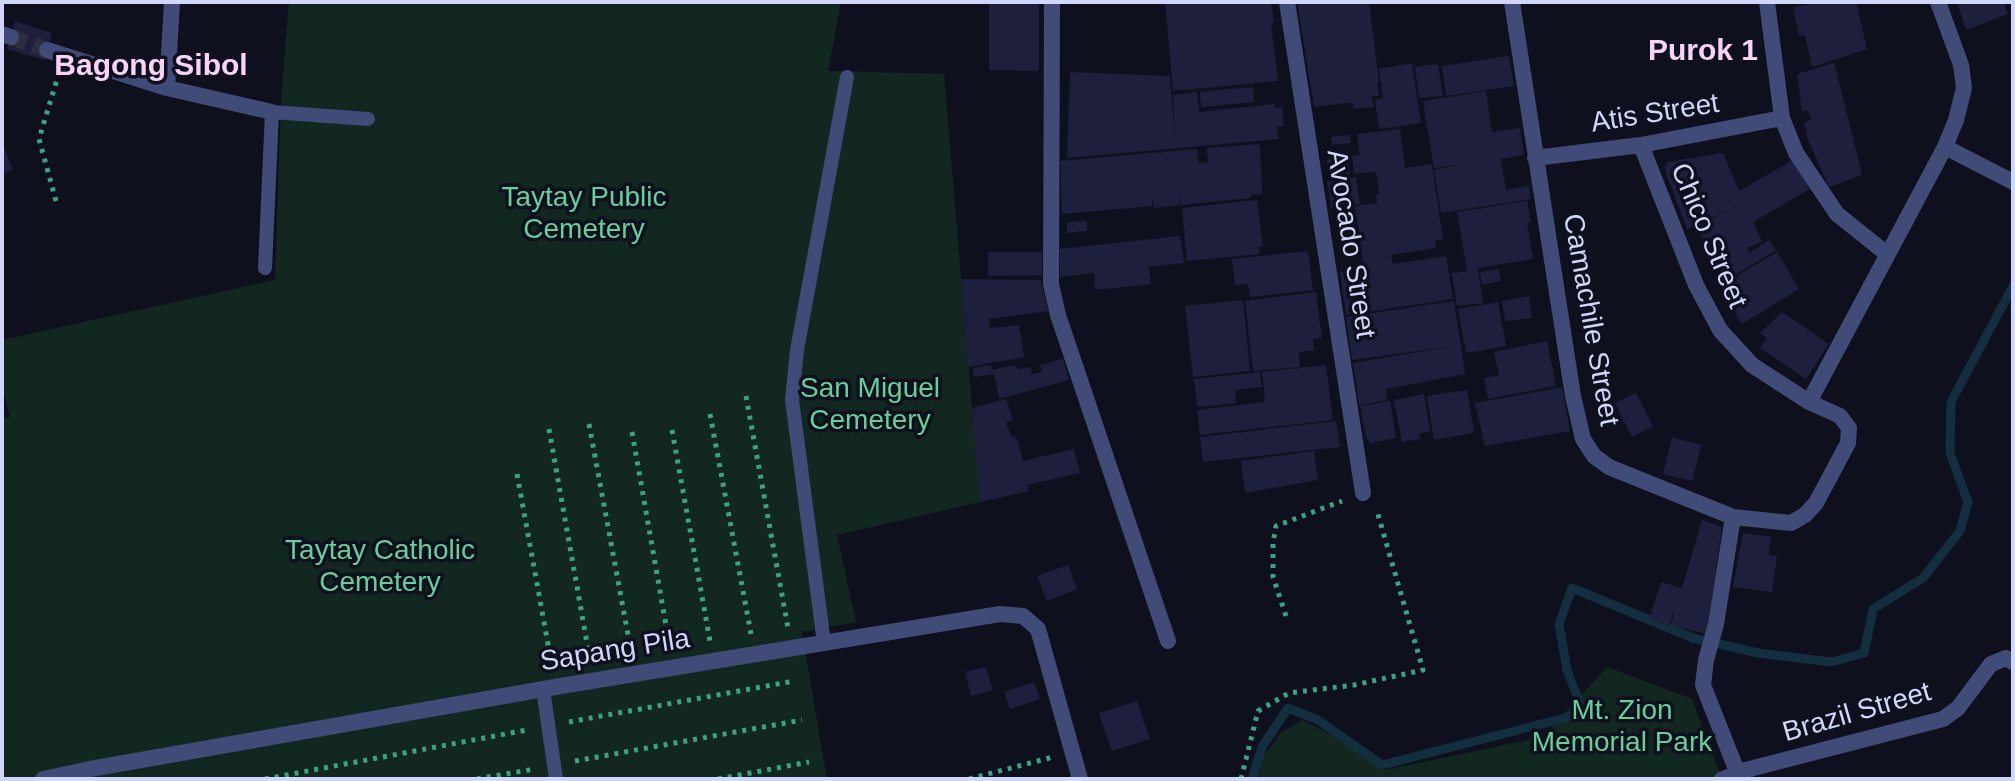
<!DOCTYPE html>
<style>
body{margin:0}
#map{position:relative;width:2015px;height:781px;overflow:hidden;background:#0f101e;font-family:Arial,sans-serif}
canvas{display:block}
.frame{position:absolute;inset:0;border:4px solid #d1d7f9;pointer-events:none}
</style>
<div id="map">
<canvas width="2015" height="781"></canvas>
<div class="frame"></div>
</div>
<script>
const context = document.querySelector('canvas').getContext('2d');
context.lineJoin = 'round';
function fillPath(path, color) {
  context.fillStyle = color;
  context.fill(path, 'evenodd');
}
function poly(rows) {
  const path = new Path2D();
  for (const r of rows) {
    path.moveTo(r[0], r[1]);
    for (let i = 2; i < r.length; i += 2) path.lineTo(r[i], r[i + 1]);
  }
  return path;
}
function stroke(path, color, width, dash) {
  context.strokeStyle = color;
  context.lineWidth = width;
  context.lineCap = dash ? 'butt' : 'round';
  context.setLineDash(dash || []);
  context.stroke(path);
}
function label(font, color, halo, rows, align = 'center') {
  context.font = font + ' Arial,sans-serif';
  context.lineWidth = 7;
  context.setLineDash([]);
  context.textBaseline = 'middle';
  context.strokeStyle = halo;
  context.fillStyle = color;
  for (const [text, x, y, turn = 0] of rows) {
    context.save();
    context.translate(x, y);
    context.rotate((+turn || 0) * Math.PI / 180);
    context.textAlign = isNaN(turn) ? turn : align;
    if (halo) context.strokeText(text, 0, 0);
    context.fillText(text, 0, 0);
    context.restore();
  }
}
fillPath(poly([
 [289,2,841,2,828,71,944,74,980,502,837,535,856,622,802,632,827,779,2,779,2,419,10,416,2,387,2,340,275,280,281,100],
 [1607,667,1692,699,1722,779,1258,779,1262,758,1282,732,1303,720,1356,748,1385,770,1543,737]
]), '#132721');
stroke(poly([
 [1252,779,1262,747,1288,708,1318,720,1382,765,1565,718,1582,709,1567,670,1559,624,1572,588,1693,638,1758,653,1831,662,1864,653,1873,609,1923,578,1960,531,1968,502,1950,453,1951,402,2013,286]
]), '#132e3e', 9);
fillPath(poly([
 [989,2,1039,3,1039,71,989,70],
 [1165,2,1269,2,1272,7,1274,22,1271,23,1278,81,1173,91],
 [1299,2,1369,2,1379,82,1377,82,1379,96,1372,96,1374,107,1353,109,1353,102,1314,107,1298,8],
 [1856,2,1867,49,1812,67,1805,35,1799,36,1793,8,1817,2],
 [1957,2,2004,2,2008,14,1966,30],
 [15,21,52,33,44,60,7,49],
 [1509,56,1514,86,1446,96,1442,66],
 [1412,63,1421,123,1379,129,1375,100,1383,98,1379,69],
 [1834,63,1862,175,1829,187,1808,140,1804,123,1811,120,1808,110,1802,112,1797,74],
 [1438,64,1443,96,1419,98,1415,67],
 [1070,72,1170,76,1175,140,1173,95,1197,92,1199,112,1275,104,1275,108,1282,107,1284,126,1277,127,1279,139,1067,158],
 [1253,87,1254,102,1201,107,1200,92],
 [1486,91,1492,132,1520,128,1524,155,1501,159,1506,190,1529,186,1531,199,1441,213,1434,170,1463,164,1434,168,1423,101],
 [1400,129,1405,168,1432,164,1443,239,1435,241,1436,248,1391,255,1393,264,1446,256,1453,299,1346,315,1340,272,1364,269,1355,206,1377,203,1376,195,1379,194,1376,172,1384,171,1354,174,1352,156,1360,155,1357,134],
 [1350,135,1351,143,1332,145,1331,137],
 [2,141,13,170,2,174],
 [1260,144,1262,194,1251,195,1251,198,1181,205,1178,179,1180,205,1154,208,1153,196,1152,206,1062,214,1060,161,1197,149,1198,163,1208,162,1207,148],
 [1723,153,1739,191,1793,160,1810,189,1753,222,1762,242,1747,248,1749,253,1769,240,1776,250,1729,279,1721,260,1713,264,1697,226,1745,203,1687,229,1664,167,1668,162],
 [1348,157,1350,174,1329,177,1327,160],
 [1356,177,1360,204,1331,208,1327,181],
 [1257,200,1263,246,1259,247,1260,254,1187,261,1182,208],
 [1527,201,1531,222,1527,223,1533,259,1478,268,1483,303,1457,306,1452,273,1467,271,1457,212],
 [1087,221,1087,231,1067,233,1067,222],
 [1180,236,1184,263,1149,267,1151,284,1095,290,1094,273,1060,277,1060,249],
 [1308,251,1313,290,1250,297,1248,284,1235,285,1232,259],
 [988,252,1042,252,1042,275,988,276],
 [1777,252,1799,289,1742,324,1720,286],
 [1499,269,1501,281,1482,285,1480,272],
 [960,279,1041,280,1048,311,989,319,990,328,1019,325,1024,357,968,367],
 [1316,292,1322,338,1313,339,1314,350,1299,352,1300,367,1253,371,1245,301],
 [1529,296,1532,318,1505,321,1502,301],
 [1243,300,1250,371,1193,377,1185,306],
 [1454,301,1465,374,1386,389,1387,400,1359,405,1353,363,1453,346,1352,360,1346,317],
 [1498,302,1506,346,1466,353,1458,309],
 [1782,312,1829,344,1806,379,1760,348,1767,338,1760,333],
 [1547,341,1556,386,1488,399,1484,378,1499,375,1494,352],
 [1063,359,1069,380,999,399,994,374,974,377,973,368,991,365,992,370,1015,365,1017,369,1031,367,1032,374,1042,372,1040,365],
 [1326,365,1333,420,1200,435,1197,410,1265,402,1262,372],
 [1260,372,1262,387,1235,390,1236,403,1197,407,1194,379],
 [1562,387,1570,431,1485,446,1475,403],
 [1467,390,1474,433,1434,440,1427,396],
 [1636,393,1653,426,1632,437,1615,403],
 [1424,394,1430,431,1419,434,1420,439,1402,442,1394,400],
 [1006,399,1013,420,1006,423,1012,437,1016,436,1023,461,1074,449,1080,473,1027,485,1029,491,980,502,971,408],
 [1390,401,1396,438,1370,443,1366,437,1360,406],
 [1336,421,1340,447,1203,462,1200,437],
 [1672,437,1701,445,1692,481,1663,474],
 [1314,451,1318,480,1245,493,1241,461],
 [1702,520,1722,527,1707,634,1671,625,1677,602,1669,626,1649,619,1661,582,1682,588],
 [1743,533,1771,537,1768,555,1777,556,1772,592,1733,587],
 [1068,565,1077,589,1047,601,1037,576],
 [986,667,993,690,971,696,965,672],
 [1034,682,1040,699,1010,709,1004,692],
 [1137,701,1150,739,1112,751,1099,713]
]), '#1d1f3c');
stroke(poly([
 [11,37,47,50]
]), '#2c2e3f', 16, [16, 8]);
stroke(poly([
 [56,201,39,139,58,76],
 [746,396,788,628],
 [710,414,751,634],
 [589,424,631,651],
 [549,429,590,660],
 [672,430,710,641],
 [632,432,670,648],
 [517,474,552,666],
 [1286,616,1273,577,1273,543,1276,526,1342,501],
 [569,722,794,681],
 [575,761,802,720],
 [265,779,527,730],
 [477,779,534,769],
 [718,779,809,762],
 [969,779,1053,757],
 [1241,779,1258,711,1289,693,1354,685,1423,670,1377,511]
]), '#3ca282', 5, [4, 6]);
stroke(poly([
 [265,268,272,112,368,119],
 [824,643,792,400,797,350,847,77],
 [543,689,556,779],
 [1721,779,1738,772]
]), '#404b77', 14);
stroke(poly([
 [1052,2,1051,284,1058,315,1168,641],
 [1287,2,1363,493],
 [1512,2,1573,396,1583,439,1594,456,1609,467,1733,517,1791,523,1805,515,1816,503,1848,443,1849,428,1840,416,1809,402,1752,365,1720,330,1696,285,1641,145],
 [1767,2,1782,118,1796,153,1837,214,1887,254],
 [2,34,11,37],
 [47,50,167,88,272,112],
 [167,88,172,2],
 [1945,147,2013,182],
 [1535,158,1641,145,1782,118],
 [1809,402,1945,147,1956,120,1964,88,1961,65,1938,2],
 [1733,517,1716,624,1706,660,1703,685,1740,779],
 [1738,772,1943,719,1958,708,1991,664,2006,658,2013,662],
 [43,779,90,769,555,687,1000,614,1023,616,1038,629,1080,779]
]), '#404b77', 16);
label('28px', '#d1d7f9', '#0f101e', [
 ["Atis Street",1655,114,-9],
 ["Chico Street",1708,236,67],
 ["Avocado Street",1350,244,81],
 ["Camachile Street",1590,320,80],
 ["Sapang Pila",615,651,-9],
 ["Brazil Street",1857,713,-16]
]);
label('28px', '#67cf9b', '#0f101e', [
 ["Taytay Public",584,198],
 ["Cemetery",584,230],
 ["San Miguel",870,389],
 ["Cemetery",870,421],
 ["Taytay Catholic",380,551],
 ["Cemetery",380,583],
 ["Mt. Zion",1622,711],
 ["Memorial Park",1622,743]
]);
label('bold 30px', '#f9d3f5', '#0f101e', [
 ["Purok 1",1703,52],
 ["Bagong Sibol",151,67]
]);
</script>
